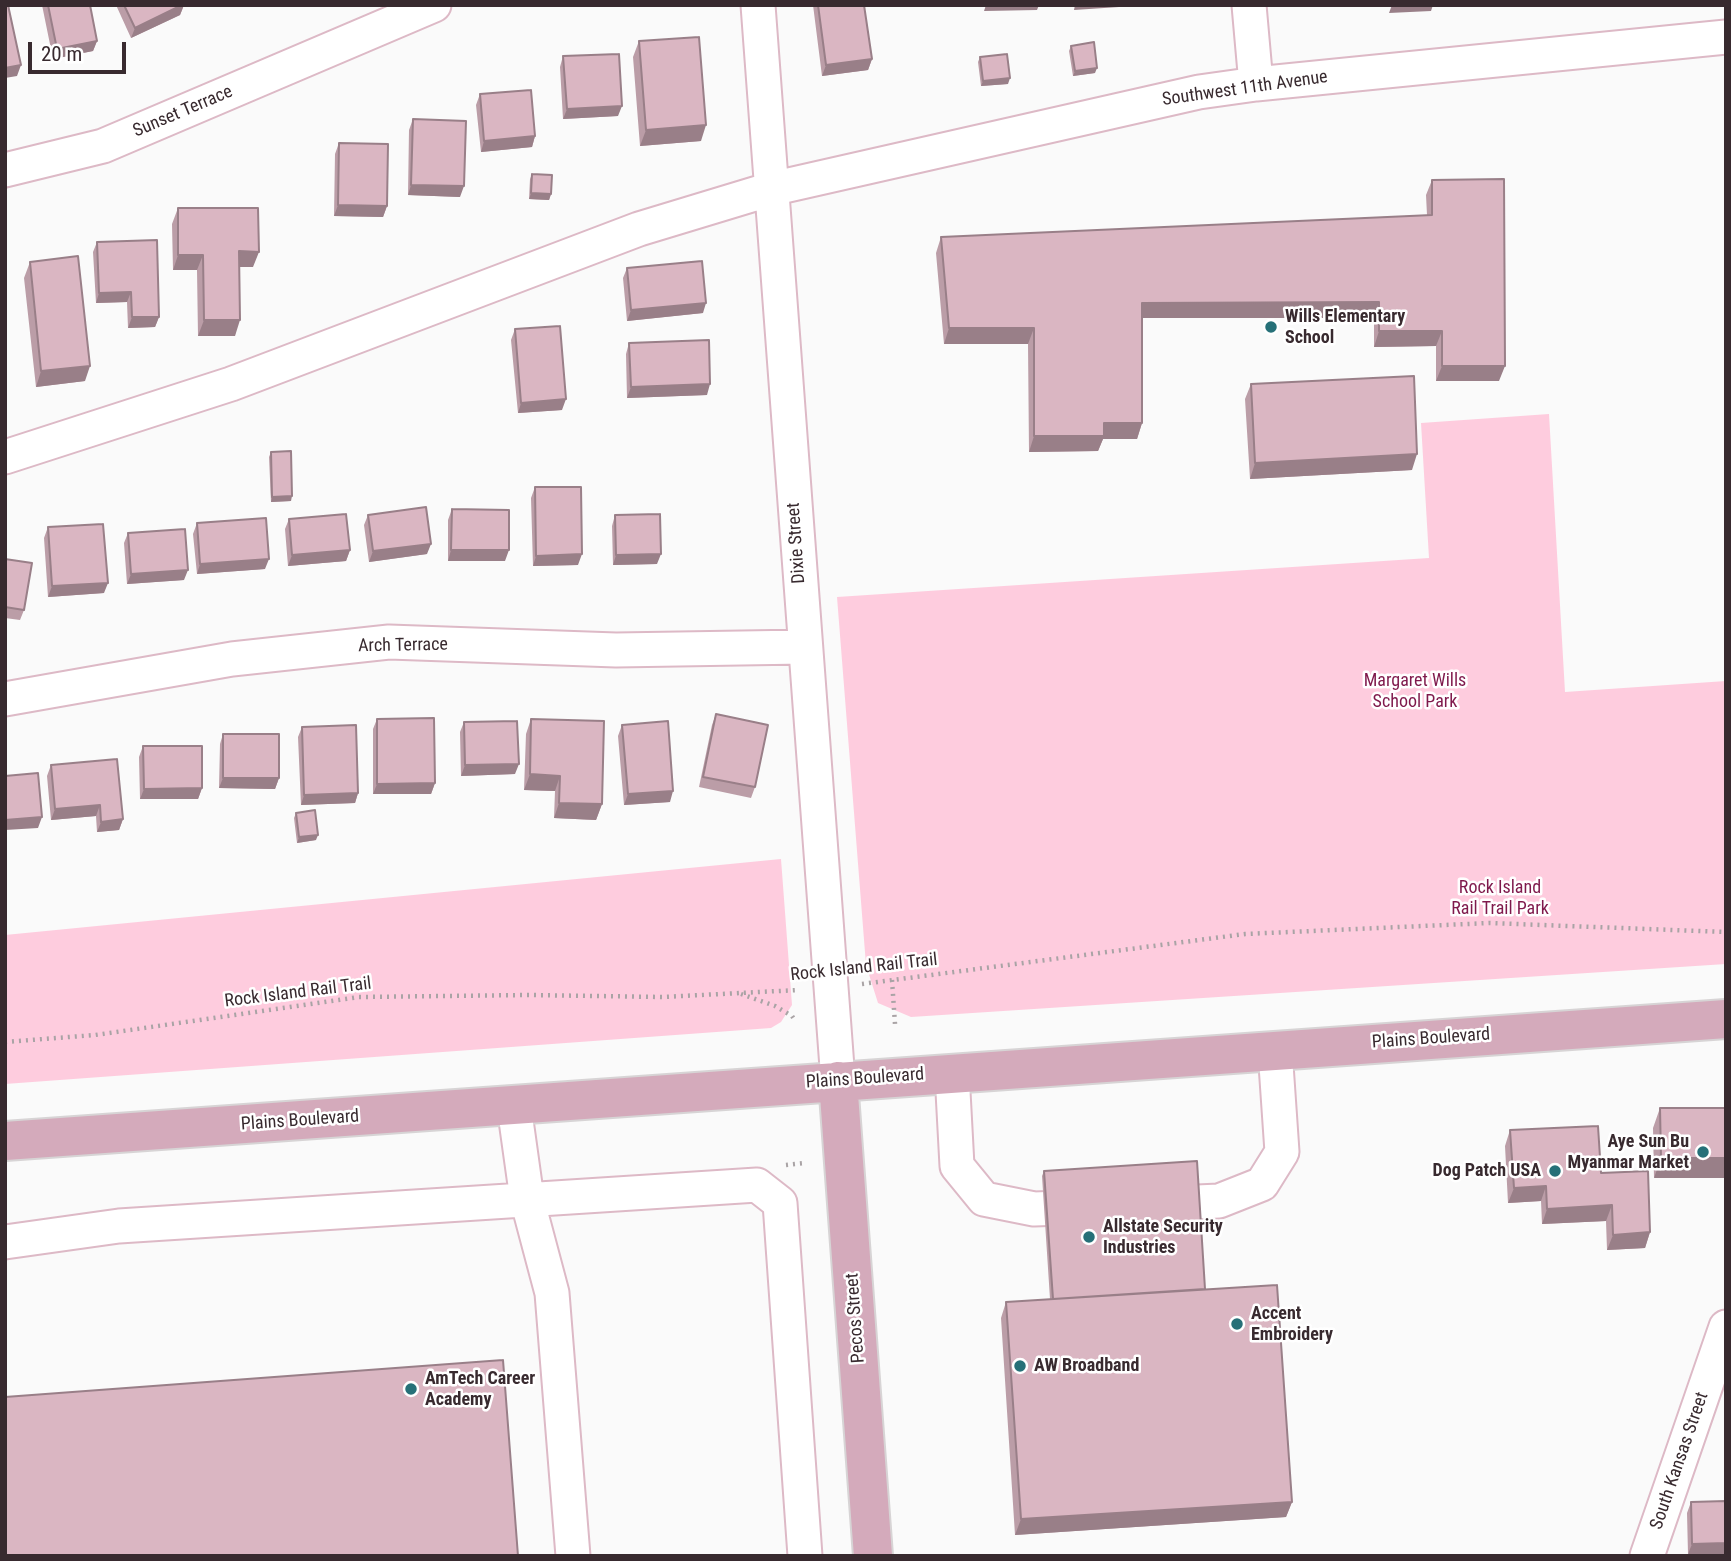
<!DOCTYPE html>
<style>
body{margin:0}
#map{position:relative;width:1731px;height:1561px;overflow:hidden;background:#fafafa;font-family:"Roboto Condensed",sans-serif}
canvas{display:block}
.frame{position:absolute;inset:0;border:7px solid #382a2f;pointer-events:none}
.scale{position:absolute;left:28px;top:42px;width:98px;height:32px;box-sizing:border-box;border:4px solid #382a2f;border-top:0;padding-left:9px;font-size:21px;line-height:24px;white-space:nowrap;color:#382a2f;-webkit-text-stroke:5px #fff;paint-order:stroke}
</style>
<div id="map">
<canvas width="1731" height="1561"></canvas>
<div class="frame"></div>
<div class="scale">20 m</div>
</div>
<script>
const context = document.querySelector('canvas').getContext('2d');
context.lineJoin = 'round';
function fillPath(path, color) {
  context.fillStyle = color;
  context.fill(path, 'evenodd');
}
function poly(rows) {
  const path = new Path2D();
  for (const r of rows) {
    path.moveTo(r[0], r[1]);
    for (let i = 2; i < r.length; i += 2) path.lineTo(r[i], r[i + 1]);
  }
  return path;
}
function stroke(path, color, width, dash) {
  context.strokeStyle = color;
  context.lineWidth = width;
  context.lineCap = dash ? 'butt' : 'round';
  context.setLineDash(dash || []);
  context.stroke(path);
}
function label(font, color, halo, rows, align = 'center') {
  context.font = font + ' "Roboto Condensed",sans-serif';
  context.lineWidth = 5;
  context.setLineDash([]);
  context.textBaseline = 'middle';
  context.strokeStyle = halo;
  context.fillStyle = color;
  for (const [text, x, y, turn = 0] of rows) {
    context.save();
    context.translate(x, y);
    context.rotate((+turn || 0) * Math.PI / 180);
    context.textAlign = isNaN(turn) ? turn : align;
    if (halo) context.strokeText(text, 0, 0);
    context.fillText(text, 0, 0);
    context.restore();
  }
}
fillPath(poly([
 [1549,414,1565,692,1726,681,1726,964,911,1017,878,1003,866,965,837,597,1429,558,1421,423],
 [781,859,792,1005,781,1022,771,1028,5,1084,5,935]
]), '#feccde');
const minor = poly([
 [758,5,838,1081],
 [1249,5,1256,84],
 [5,170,103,146,434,5],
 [5,457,231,384,639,229,771,189,1199,92,1256,84,1726,37],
 [5,699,232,659,389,642,616,650,804,647],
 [952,1073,957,1166,984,1199,1034,1209,1090,1207],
 [514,1106,527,1199,552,1293,573,1556],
 [1154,1204,1219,1201,1262,1184,1282,1152,1275,1050],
 [5,1242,119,1226,757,1185,780,1203,805,1556],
 [1647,1556,1726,1327]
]);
const major = poly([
 [838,1081,873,1556],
 [5,1141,1726,1019]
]);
stroke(minor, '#ddb9c6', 37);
stroke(major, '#d7d4d5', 42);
stroke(poly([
 [892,980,895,1024],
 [862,984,1245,934,1489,923,1726,932],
 [741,994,775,1006,792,1016,796,1022],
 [5,1042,95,1035,359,997,529,995,663,997,798,990],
 [786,1165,805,1163]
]), '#a9a3a5', 4.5, [2, 5]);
stroke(minor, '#fff', 33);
stroke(major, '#d4aabb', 38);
fillPath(poly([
 [42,5,90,5,97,41,93,51,53,59],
 [116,5,184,5,180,15,131,38],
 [813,5,864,5,872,59,868,70,822,76],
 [639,41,701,141,640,146,633,57],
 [1071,46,1095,73,1073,76,1069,51],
 [563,56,618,116,563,119,560,67],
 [980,57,1008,84,981,86,978,62],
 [480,94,535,136,532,147,481,152,476,105],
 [413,119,460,197,408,195,409,130],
 [339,143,387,206,383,217,334,216,335,154],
 [532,174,551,194,549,200,529,199,530,179],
 [1432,180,1499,381,1436,381,1436,346,1374,347,1374,318,1142,318,1142,423,1137,439,1103,439,1098,451,1029,452,1028,344,944,344,936,253,941,237,1427,215,1426,195],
 [178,208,253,267,240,267,235,336,198,336,197,270,173,270,172,224],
 [97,242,159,317,155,327,128,328,127,302,96,303,93,252],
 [30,262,85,381,36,387,24,278],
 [627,268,703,313,627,321,623,278],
 [515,329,562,410,518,413,511,340],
 [629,343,707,395,627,398,626,354],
 [1251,384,1412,470,1250,479,1245,399],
 [271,452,291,501,271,502,269,457],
 [535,487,578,565,533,566,531,498],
 [452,509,505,561,448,561,448,520],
 [368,515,427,554,369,562,364,525],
 [615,515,657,564,613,565,612,526],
 [289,519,350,550,346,561,288,566,285,529],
 [197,523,265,569,197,574,193,534],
 [48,527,104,593,48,597,44,538],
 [128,533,184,580,127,584,124,543],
 [5,559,24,610,20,620,5,618],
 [716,714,755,787,751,798,699,787,712,725],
 [377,719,435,783,431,794,373,794,373,729],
 [531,719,602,804,596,820,554,818,555,791,524,790,526,734],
 [464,722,515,774,461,776,460,732],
 [622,725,670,802,624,805,618,736],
 [302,727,358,793,355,803,301,805,298,737],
 [223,734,279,778,275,789,219,788,220,744],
 [143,746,202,788,198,799,140,799,139,757],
 [51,765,123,819,119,830,97,832,96,816,51,820,47,776],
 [296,813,316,840,297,843,294,818],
 [1660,1108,1726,1108,1654,1178,1653,1128],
 [1510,1130,1601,1173,1650,1232,1645,1248,1607,1250,1606,1221,1542,1224,1541,1201,1508,1203,1505,1146],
 [1044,1171,1205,1289,1292,1502,1286,1517,1015,1535,1001,1318,1006,1302,1050,1299,1042,1176],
 [1726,1501,1688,1554,1687,1513,1691,1502]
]), '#bb9da7');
fillPath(poly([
 [182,5,184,5,180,15,131,38,135,28],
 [986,5,1039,5,1037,10,984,11],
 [1075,5,1120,5,1119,7,1074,10],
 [1392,5,1433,5,1431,11,1389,13],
 [97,41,93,51,53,59,57,49],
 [872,59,868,70,822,76,826,65],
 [21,65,17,76,5,78,5,68],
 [1097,68,1095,73,1073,76,1075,71],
 [1010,78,1008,84,981,86,983,81],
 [622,106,618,116,563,119,567,109],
 [706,125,701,141,640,146,646,130],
 [535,136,532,147,481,152,484,141],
 [411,185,464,186,460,197,408,195],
 [531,193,551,194,549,200,529,199],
 [338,205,387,206,383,217,334,216],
 [239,251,259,252,253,267,234,267],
 [178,255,203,255,197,270,173,270],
 [131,292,127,302,96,303,99,293],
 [1379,302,1374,318,1136,318,1142,303],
 [706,303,703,313,627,321,631,310],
 [132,317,159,317,155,327,128,328],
 [204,320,240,320,235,336,198,336],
 [949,328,1034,328,1028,344,944,344],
 [1379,331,1442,331,1436,346,1374,347],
 [90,366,85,381,36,387,41,371],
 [1442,366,1505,366,1499,381,1436,381],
 [710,384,707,395,627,398,631,387],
 [566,399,562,410,518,413,521,403],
 [1104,423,1142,423,1137,439,1103,439,1098,451,1029,452,1034,436],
 [1417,454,1412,470,1250,479,1255,463],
 [292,496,291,501,271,502,272,497],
 [431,544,427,554,369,562,373,551],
 [350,550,346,561,288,566,292,555],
 [451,550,509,550,505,561,448,561],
 [582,554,578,565,533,566,536,556],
 [661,554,657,564,613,565,616,555],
 [269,559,265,569,197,574,200,564],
 [188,570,184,580,127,584,131,574],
 [108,583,104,593,48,597,52,586],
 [519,764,515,774,461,776,465,765],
 [530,774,560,776,555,791,524,790],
 [223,778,279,778,275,789,219,788],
 [435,783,431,794,373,794,377,784],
 [202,788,198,799,140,799,144,789],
 [673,791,670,802,624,805,628,794],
 [358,793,355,803,301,805,304,795],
 [559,803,602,804,596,820,554,818],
 [100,805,96,816,51,820,55,809],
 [42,817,38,828,5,830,5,820],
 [123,819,119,830,97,832,101,822],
 [318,835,316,840,297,843,299,837],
 [1661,1158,1726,1158,1726,1178,1654,1178],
 [1546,1186,1541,1201,1508,1203,1514,1188],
 [1612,1205,1606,1221,1542,1224,1547,1209],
 [1650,1232,1645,1248,1607,1250,1613,1235],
 [1292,1502,1286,1517,1015,1535,1021,1519],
 [1726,1543,1726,1554,1688,1554,1692,1544]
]), '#997f88');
const building = poly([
 [5,5,8,5,21,65,5,68,5,5],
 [48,5,90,5,97,41,57,49,48,5],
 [124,5,182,5,135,28,124,5],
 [818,5,864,5,872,59,826,65,818,5],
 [699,37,706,125,646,130,639,41,699,37],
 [1094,42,1097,68,1075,71,1071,46,1094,42],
 [619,54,622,106,567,109,563,56,619,54],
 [1007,54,1010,78,983,81,980,57,1007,54],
 [531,90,535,136,484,141,480,94,531,90],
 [413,119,466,121,464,186,411,185,413,119],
 [339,143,388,144,387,206,338,205,339,143],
 [532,174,552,175,551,194,531,193,532,174],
 [1504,179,1505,366,1442,366,1442,331,1379,331,1379,302,1142,303,1142,423,1104,423,1104,436,1034,436,1034,328,949,328,941,237,1432,215,1432,180,1504,179],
 [178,208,258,208,259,252,239,251,240,320,204,320,203,255,178,255,178,208],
 [157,240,159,317,132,317,131,292,99,293,97,242,157,240],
 [78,256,90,366,41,371,30,262,78,256],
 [702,261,706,303,631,310,627,268,702,261],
 [560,326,566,399,521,403,515,329,560,326],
 [709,340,710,384,631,387,629,343,709,340],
 [1414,376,1417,454,1255,463,1251,384,1414,376],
 [291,451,292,496,272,497,271,452,291,451],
 [535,487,581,487,582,554,536,556,535,487],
 [426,507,431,544,373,551,368,515,426,507],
 [452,509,509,510,509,550,451,550,452,509],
 [346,514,350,550,292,555,289,519,346,514],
 [660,514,661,554,616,555,615,515,660,514],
 [266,518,269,559,200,564,197,523,266,518],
 [103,524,108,583,52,586,48,527,103,524],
 [185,529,188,570,131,574,128,533,185,529],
 [5,559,32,563,24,610,5,607,5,559],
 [716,714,768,725,755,787,703,777,716,714],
 [434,718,435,783,377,784,377,719,434,718],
 [531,719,604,721,602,804,559,803,560,776,530,774,531,719],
 [517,721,519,764,465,765,464,722,517,721],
 [668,721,673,791,628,794,622,725,668,721],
 [356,725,358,793,304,795,302,727,356,725],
 [223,734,279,734,279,778,223,778,223,734],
 [143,746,202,746,202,788,144,789,143,746],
 [117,759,123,819,101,822,100,805,55,809,51,765,117,759],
 [38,773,42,817,5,820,5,776,38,773],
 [315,810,318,835,299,837,296,813,315,810],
 [1660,1108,1726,1108,1726,1158,1661,1158,1660,1108],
 [1598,1126,1601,1173,1648,1171,1650,1232,1613,1235,1612,1205,1547,1209,1546,1186,1514,1188,1510,1130,1598,1126],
 [1197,1161,1205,1289,1053,1299,1044,1171,1197,1161],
 [1277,1285,1292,1502,1021,1519,1006,1302,1277,1285],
 [503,1360,518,1556,5,1556,5,1397,503,1360],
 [1726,1501,1726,1543,1692,1544,1691,1502,1726,1501]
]);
fillPath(building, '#dab6c2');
stroke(building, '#997f88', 2);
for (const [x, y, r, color] of [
 [1271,327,7,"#267078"],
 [1703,1152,7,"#267078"],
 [1555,1171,7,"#267078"],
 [1089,1237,7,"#267078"],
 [1237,1324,7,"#267078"],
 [1020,1366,7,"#267078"],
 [411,1389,7,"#267078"]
]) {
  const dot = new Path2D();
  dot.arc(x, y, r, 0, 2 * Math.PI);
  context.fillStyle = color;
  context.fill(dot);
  stroke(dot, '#fff', 2.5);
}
label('18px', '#382a2f', '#fff', [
 ["Southwest 11th Avenue",1245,89,-8],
 ["Sunset Terrace",183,112,-23],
 ["Dixie Street",797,543,-94],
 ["Arch Terrace",403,646,-1],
 ["Rock Island Rail Trail",864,968,-6],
 ["Rock Island Rail Trail",298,993,-7],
 ["Plains Boulevard",1431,1039,-4],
 ["Plains Boulevard",865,1079,-4],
 ["Plains Boulevard",300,1121,-4],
 ["Pecos Street",856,1318,-94],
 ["South Kansas Street",1680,1461,-71]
]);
label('bold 18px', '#382a2f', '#fff', [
 ["Wills Elementary",1285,317],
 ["School",1285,338],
 ["Aye Sun Bu",1689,1142,"right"],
 ["Myanmar Market",1689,1163,"right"],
 ["Dog Patch USA",1541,1171,"right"],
 ["Allstate Security",1103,1227],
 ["Industries",1103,1248],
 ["Accent",1251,1314],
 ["Embroidery",1251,1335],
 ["AW Broadband",1034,1366],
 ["AmTech Career",425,1379],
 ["Academy",425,1400]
], 'left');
label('18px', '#7f194c', '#fff', [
 ["Margaret Wills",1415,681],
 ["School Park",1415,702],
 ["Rock Island",1500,888],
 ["Rail Trail Park",1500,909]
]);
</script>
